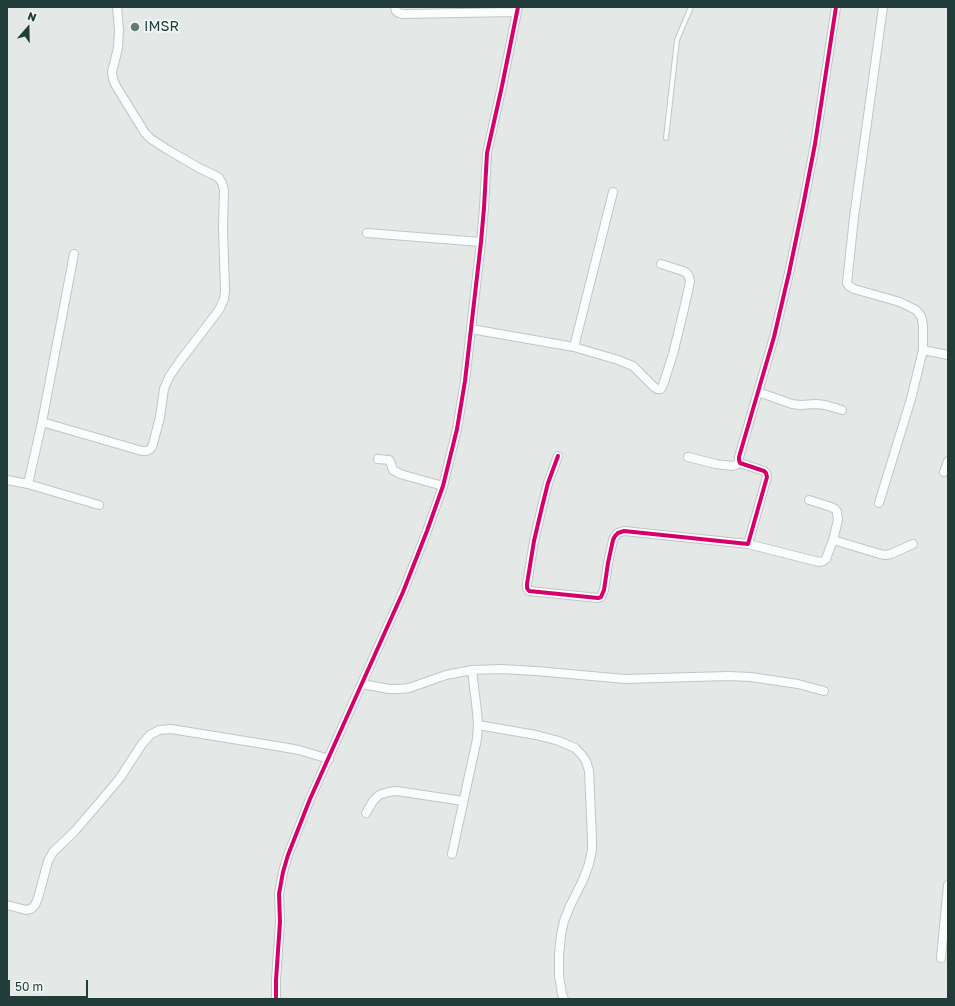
<!DOCTYPE html>
<style>
body{margin:0}
#map{position:relative;width:955px;height:1006px;overflow:hidden;background:#e4e9e8;font-family:"Golos Text",sans-serif}
canvas{display:block}
.frame{position:absolute;inset:0;border:8px solid #213d3a;pointer-events:none}
.north{position:absolute;left:8px;top:8px;width:40px;height:40px;-webkit-text-stroke:3px #f1f8f6;paint-order:stroke;rotate:20deg;font-size:11px;font-weight:700;line-height:16px;text-align:center;color:#213d3a}
.north::after{content:'';display:block;margin:auto;width:14px;height:18px;background:#213d3a;clip-path:polygon(50% 0,100% 100%,50% 72%,0 100%)}
.scale{position:absolute;left:8px;top:980px;width:80px;height:18px;box-sizing:border-box;border:2px solid #213d3a;border-top:0;padding-left:5px;font-size:12px;line-height:14px;white-space:nowrap;color:#213d3a;-webkit-text-stroke:3px #f1f8f6;paint-order:stroke}
</style>
<div id="map">
<canvas width="955" height="1006"></canvas>
<div class="frame"></div>
<div class="north">N</div>
<div class="scale">50 m</div>
</div>
<script>
const context = document.querySelector('canvas').getContext('2d');
context.lineJoin = 'round';
function poly(rows) {
  const path = new Path2D();
  for (const r of rows) {
    path.moveTo(r[0], r[1]);
    for (let i = 2; i < r.length; i += 2) path.lineTo(r[i], r[i + 1]);
  }
  return path;
}
function stroke(path, color, width, dash) {
  context.strokeStyle = color;
  context.lineWidth = width;
  context.lineCap = dash ? 'butt' : 'round';
  context.setLineDash(dash || []);
  context.stroke(path);
}
function label(font, color, halo, rows, align = 'center') {
  context.font = font + ' "Golos Text",sans-serif';
  context.lineWidth = 3.5;
  context.setLineDash([]);
  context.textBaseline = 'middle';
  context.strokeStyle = halo;
  context.fillStyle = color;
  for (const [text, x, y, turn = 0] of rows) {
    context.save();
    context.translate(x, y);
    context.rotate((+turn || 0) * Math.PI / 180);
    context.textAlign = isNaN(turn) ? turn : align;
    if (halo) context.strokeText(text, 0, 0);
    context.fillText(text, 0, 0);
    context.restore();
  }
}
const service = poly([
 [666,138,677,40,691,7]
]);
const minor = poly([
 [395,7,396,11,399,13,403,14,517,12],
 [883,7,854,217,847,283,849,286,854,289,900,302,916,310,921,316,923,325,923,350,948,355],
 [367,233,481,242],
 [471,329,574,347,618,360,633,366,654,387,657,389,661,389,663,385,673,354,684,309,690,282,689,277,687,273,683,271,661,264],
 [574,347,613,192],
 [758,392,792,404,800,405,816,404,825,405,842,410],
 [42,422,74,254],
 [558,456,548,483,542,507,534,541,527,584,527,588,529,591,598,598,601,597,604,590,608,563,613,540,615,536,618,533,624,531,748,544,767,477,766,473,764,471,740,463,739,460,739,457,774,337,789,273,803,206,815,144,836,7],
 [688,457,716,464,732,466,736,465,740,463],
 [378,459,389,460,390,461,393,470,400,474,443,486],
 [944,472,948,461],
 [7,480,28,484,42,422,142,451,146,451,149,450,152,447,153,444,160,417,164,389,169,377,180,361,219,310,224,299,225,291,223,228,224,190,222,183,219,178,214,175,201,169,168,150,151,139,145,133,116,86,113,79,112,72,118,48,119,30,117,7],
 [28,484,99,505],
 [809,500,831,507,835,509,837,512,838,520,833,540],
 [879,503,911,399,923,350],
 [748,544,819,562,823,561,826,559,833,540,880,554,885,555,891,554,913,544],
 [362,684,389,689,399,689,409,688,446,675,472,670,501,669,536,671,625,679,728,676,751,677,798,684,824,691],
 [478,725,536,735,559,741,575,748,581,754,586,761,589,771,592,839,592,850,589,864,583,880,570,906,564,921,561,935,559,955,559,976,562,994,564,999],
 [366,813,373,801,379,795,388,792,397,791,463,801],
 [452,854,477,739,478,725,477,712,472,670],
 [7,905,26,910,31,909,35,905,38,898,48,861,53,852,74,832,99,803,120,778,142,744,150,735,159,730,171,729,282,747,299,750,329,759],
 [941,958,948,885],
 [276,999,276,980,280,922,279,894,283,872,288,855,310,799,403,592,427,531,443,486,457,429,465,381,481,242,484,208,487,153,502,86,518,7]
]);
stroke(service, '#c1c6c5', 6);
stroke(minor, '#c1c6c5', 10);
stroke(service, '#fbfcfc', 4);
stroke(minor, '#fbfcfc', 8);
stroke(poly([
 [558,456,548,483,542,507,534,541,527,584,527,588,529,591,598,598,601,597,604,590,608,563,613,540,615,536,618,533,624,531,748,544,767,477,766,473,764,471,740,463,739,460,739,457,774,337,789,273,803,206,815,144,836,7],
 [276,999,276,980,280,922,279,894,283,872,288,855,310,799,403,592,427,531,443,486,457,429,465,381,481,242,484,208,487,153,502,86,518,7]
]), '#d6006c', 4);
for (const [x, y, r, color] of [
 [135,27,5,"#657977"]
]) {
  const dot = new Path2D();
  dot.arc(x, y, r, 0, 2 * Math.PI);
  context.fillStyle = color;
  context.fill(dot);
  stroke(dot, '#f1f8f6', 1.5);
}
label('14px', '#213d3a', '#f1f8f6', [
 ["IMSR",144,27]
], 'left');
</script>
